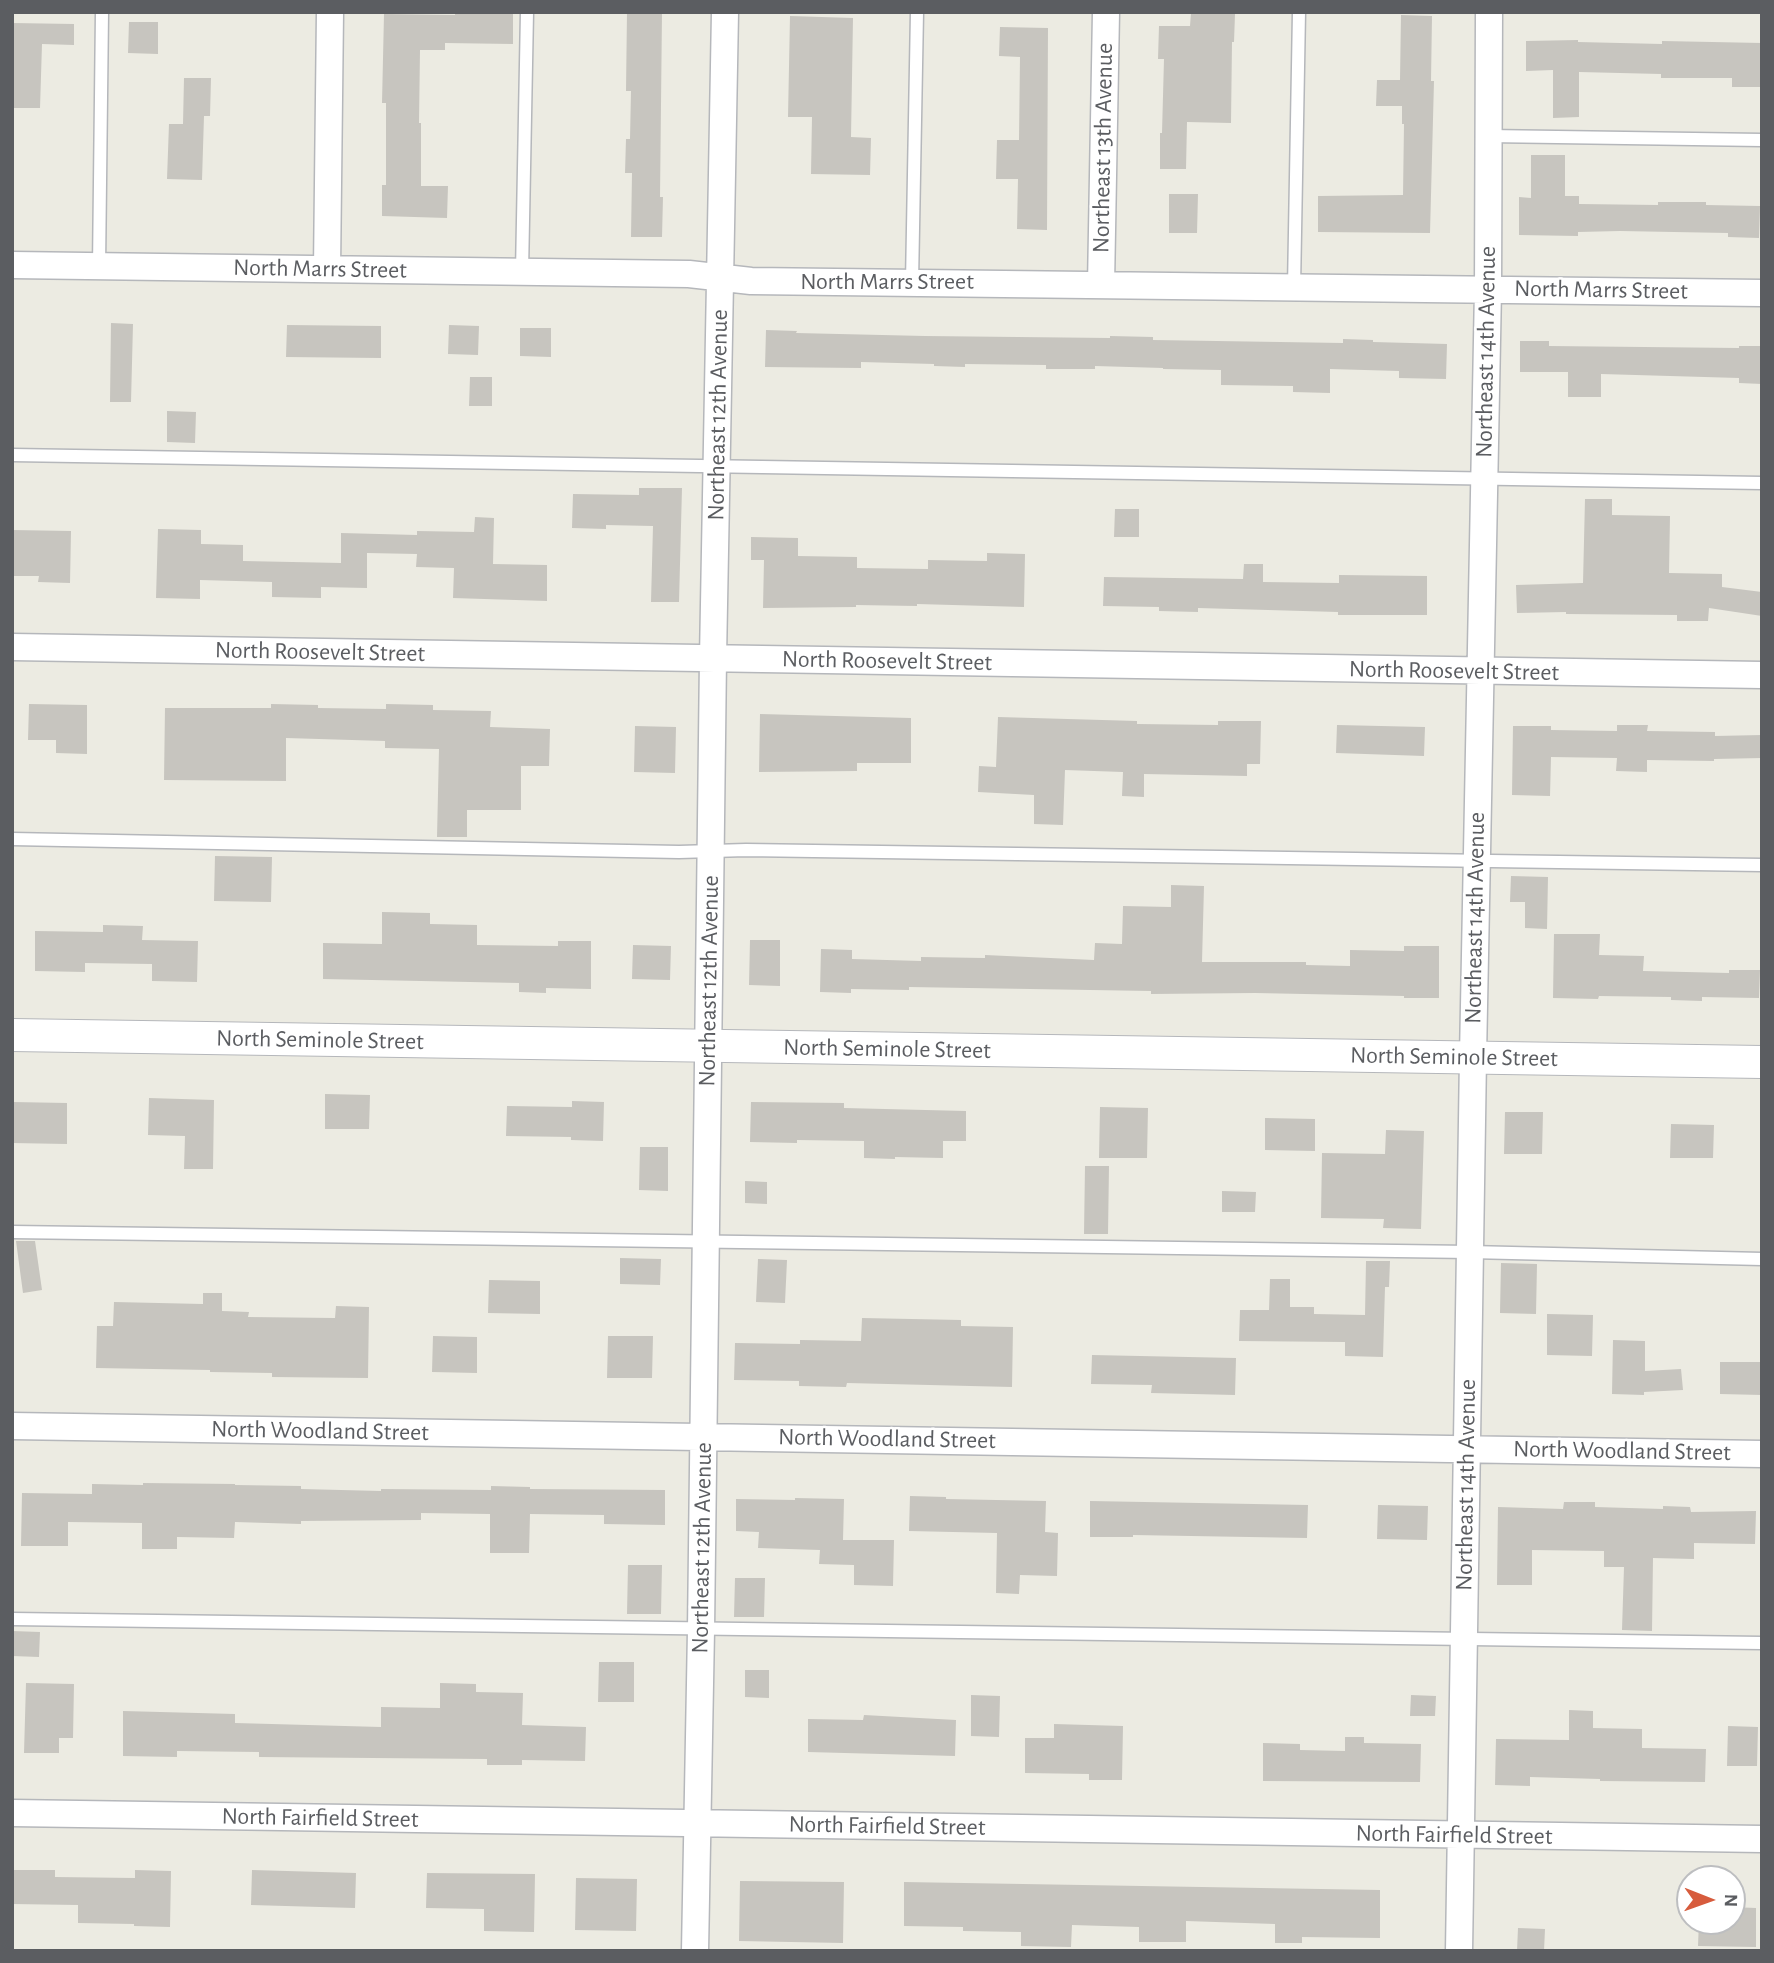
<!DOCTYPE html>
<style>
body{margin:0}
#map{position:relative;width:1774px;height:1963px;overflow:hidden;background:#ecebe2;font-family:"Alegreya Sans",sans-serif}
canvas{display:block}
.frame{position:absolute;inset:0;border:14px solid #5b5d61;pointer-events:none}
.north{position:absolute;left:1676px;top:1865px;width:70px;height:70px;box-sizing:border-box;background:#fff;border:2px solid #bdbec0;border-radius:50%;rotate:91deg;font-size:19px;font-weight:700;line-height:28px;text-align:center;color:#5b5d61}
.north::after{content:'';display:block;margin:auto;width:24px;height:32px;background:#d75c3d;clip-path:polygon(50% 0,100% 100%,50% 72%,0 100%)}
</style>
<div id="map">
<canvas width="1774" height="1963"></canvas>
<div class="frame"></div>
<div class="north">N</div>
</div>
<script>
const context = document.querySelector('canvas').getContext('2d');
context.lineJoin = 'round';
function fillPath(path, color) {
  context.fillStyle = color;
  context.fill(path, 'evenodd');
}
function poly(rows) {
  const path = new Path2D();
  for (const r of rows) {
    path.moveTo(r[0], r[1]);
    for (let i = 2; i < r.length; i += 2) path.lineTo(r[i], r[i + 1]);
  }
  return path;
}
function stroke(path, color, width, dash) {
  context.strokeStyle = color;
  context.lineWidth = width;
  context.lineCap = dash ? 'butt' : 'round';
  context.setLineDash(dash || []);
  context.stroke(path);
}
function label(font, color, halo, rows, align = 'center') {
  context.font = font + ' "Alegreya Sans",sans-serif';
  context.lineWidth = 5;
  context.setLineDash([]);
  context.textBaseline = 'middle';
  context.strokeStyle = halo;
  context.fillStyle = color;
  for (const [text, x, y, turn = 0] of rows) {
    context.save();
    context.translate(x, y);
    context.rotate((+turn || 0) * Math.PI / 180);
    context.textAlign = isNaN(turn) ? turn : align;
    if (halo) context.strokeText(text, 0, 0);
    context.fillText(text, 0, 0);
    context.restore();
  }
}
fillPath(poly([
 [455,12,513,12,513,44,445,43,445,50,420,50,419,123,421,123,421,186,448,186,447,218,382,216,382,185,386,185,386,103,382,103,384,14,455,15],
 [627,12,662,12,660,197,663,197,662,237,631,237,632,173,625,173,626,139,630,139,631,91,626,91],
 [1191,13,1235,14,1234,42,1232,42,1231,123,1187,122,1186,169,1160,169,1160,133,1162,133,1164,59,1158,59,1159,26,1190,26],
 [1401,15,1432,16,1431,81,1434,81,1430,233,1318,232,1318,196,1403,195,1404,124,1402,124,1402,106,1376,106,1377,80,1400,80],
 [790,16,853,18,851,137,871,138,870,175,811,174,812,117,788,117],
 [129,22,158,22,158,54,128,53],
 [12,23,74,24,74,45,42,44,40,108,12,108],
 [1000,27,1048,28,1047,230,1017,229,1018,179,996,179,997,140,1019,140,1020,57,999,56],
 [1578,40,1578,42,1662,44,1662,41,1762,43,1762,87,1732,87,1732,78,1661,78,1661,74,1579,72,1579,117,1553,118,1553,70,1526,71,1526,41],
 [184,78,211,78,210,116,204,116,202,180,167,179,169,124,183,124],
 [1531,155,1565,155,1565,196,1579,196,1579,204,1658,205,1658,202,1706,202,1706,205,1760,206,1759,238,1728,237,1728,233,1620,231,1578,232,1578,236,1519,235,1519,197,1531,198],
 [1169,194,1198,194,1197,233,1169,233],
 [111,323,133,324,131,402,110,402],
 [287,325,381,326,381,358,286,357],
 [449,325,479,326,478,355,448,354],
 [520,328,551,328,551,357,520,356],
 [766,330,797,331,796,333,925,336,1110,338,1110,336,1153,337,1153,340,1343,343,1343,339,1373,340,1373,342,1447,344,1446,379,1399,378,1399,371,1330,369,1330,393,1293,392,1293,386,1221,385,1221,370,1163,369,1163,368,1095,366,1095,369,1046,369,1046,365,965,364,965,367,934,366,934,364,861,362,861,368,765,367],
 [1520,341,1549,341,1549,346,1739,348,1739,346,1762,346,1762,384,1739,383,1739,378,1601,374,1601,397,1568,397,1568,372,1520,372],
 [470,377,492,377,492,406,469,406],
 [167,411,196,412,195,443,167,442],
 [639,488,682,488,679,602,651,602,653,526,606,525,606,529,572,528,573,494,639,495],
 [1585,499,1612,499,1612,515,1670,516,1669,573,1722,574,1722,587,1762,592,1762,616,1709,608,1708,621,1677,621,1677,615,1566,614,1566,612,1517,613,1516,585,1583,583],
 [1115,509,1139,509,1139,537,1114,537],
 [475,517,494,518,493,564,547,565,547,601,453,598,454,568,416,567,417,554,367,553,367,588,321,587,321,598,272,597,272,582,200,580,200,599,156,598,158,529,201,530,201,544,243,545,243,561,341,563,341,533,417,535,417,531,474,532],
 [12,530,71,531,70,583,38,582,39,576,12,576],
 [751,537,798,538,798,556,857,557,857,568,928,569,928,560,987,561,987,553,1025,554,1024,607,917,604,917,606,856,605,856,607,763,608,764,560,751,560],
 [1244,564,1263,564,1263,582,1339,583,1339,575,1427,576,1427,615,1338,615,1338,612,1198,608,1198,612,1159,611,1159,607,1103,606,1104,577,1243,579],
 [29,704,87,705,87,754,56,753,56,740,28,740],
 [271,704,318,705,318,708,386,709,386,704,433,705,433,710,491,711,490,727,550,729,549,766,521,766,521,810,467,810,467,837,437,837,439,749,385,748,385,741,286,738,286,781,164,780,165,708,271,708],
 [760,714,911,718,911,763,857,763,857,771,759,772],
 [998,717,1137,721,1137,724,1218,725,1218,721,1261,721,1260,764,1247,764,1247,776,1144,774,1144,797,1122,796,1123,772,1065,770,1063,825,1034,824,1034,795,978,792,979,766,996,767],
 [1337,725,1425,727,1424,756,1336,753],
 [1617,725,1648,725,1647,731,1715,732,1715,736,1762,735,1762,758,1714,759,1714,761,1647,760,1647,772,1616,771,1617,758,1551,757,1550,796,1512,795,1513,726,1551,726,1551,730,1617,731],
 [635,726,676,727,675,773,634,772],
 [215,856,272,857,271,902,214,901],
 [1511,876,1548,877,1547,929,1525,928,1525,902,1510,902],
 [1171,885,1204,886,1202,962,1306,962,1306,965,1350,966,1350,950,1404,951,1404,946,1439,946,1439,998,1404,998,1404,996,1255,993,1151,994,1151,991,909,987,909,990,851,989,851,993,820,992,821,949,852,950,852,959,921,961,921,957,985,958,985,955,1094,960,1095,943,1122,944,1123,906,1171,907],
 [382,912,430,913,430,924,477,925,477,945,558,946,558,941,591,941,591,989,546,988,546,993,519,992,519,983,323,979,323,943,382,944],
 [103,925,143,926,142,940,198,941,197,982,152,981,152,964,85,963,85,972,35,971,35,931,103,932],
 [1554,934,1600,934,1599,955,1644,956,1643,971,1729,973,1729,970,1760,970,1759,998,1702,997,1702,1001,1671,1000,1671,997,1599,996,1598,999,1553,998],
 [750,940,780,940,780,986,749,985],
 [633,945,671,946,670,980,632,979],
 [325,1094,370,1095,369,1129,325,1129],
 [149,1098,214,1100,213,1169,184,1169,185,1136,148,1135],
 [572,1101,604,1102,603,1141,571,1140,571,1137,506,1136,507,1106,572,1107],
 [12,1102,67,1103,67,1144,12,1143],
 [751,1102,844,1103,844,1108,966,1111,966,1141,943,1141,943,1158,895,1157,895,1159,864,1158,864,1141,797,1140,797,1143,750,1142],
 [1100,1107,1148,1108,1147,1158,1099,1158],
 [1505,1112,1543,1112,1542,1154,1504,1154],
 [1265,1118,1315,1119,1315,1151,1265,1150],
 [1671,1124,1714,1125,1713,1158,1670,1158],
 [1386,1130,1424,1131,1421,1229,1383,1228,1384,1219,1321,1218,1322,1153,1385,1154],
 [640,1147,668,1147,668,1191,639,1190],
 [1085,1166,1109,1166,1108,1234,1084,1234],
 [745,1181,767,1182,767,1204,745,1203],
 [1222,1191,1256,1192,1255,1212,1222,1212],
 [16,1241,35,1241,42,1290,23,1293],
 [620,1258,661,1259,660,1285,620,1284],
 [758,1259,787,1260,785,1303,756,1302],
 [1366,1261,1390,1261,1389,1287,1385,1287,1383,1357,1345,1356,1345,1342,1239,1341,1240,1310,1269,1310,1270,1279,1290,1279,1290,1307,1314,1307,1314,1314,1365,1315],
 [1501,1263,1537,1264,1536,1314,1500,1313],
 [489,1280,540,1281,540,1314,488,1313],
 [203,1293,222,1293,222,1311,249,1312,248,1317,335,1318,336,1306,369,1307,368,1378,272,1377,272,1373,210,1372,210,1370,96,1368,97,1326,113,1326,114,1302,203,1304],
 [1547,1314,1593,1315,1592,1356,1547,1355],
 [862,1318,961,1320,961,1326,1013,1327,1012,1387,847,1383,846,1387,799,1386,799,1381,734,1380,735,1343,800,1344,800,1340,861,1341],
 [433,1336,477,1337,477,1373,432,1372],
 [608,1336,653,1336,652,1378,607,1378],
 [1613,1340,1645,1341,1645,1371,1681,1369,1683,1390,1644,1392,1644,1395,1612,1394],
 [1092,1355,1236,1358,1235,1395,1151,1393,1152,1385,1091,1384],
 [1720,1362,1762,1362,1762,1395,1720,1394],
 [143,1483,235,1484,235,1485,301,1486,301,1489,381,1491,381,1489,491,1490,491,1486,530,1487,530,1489,665,1490,665,1525,604,1524,604,1515,530,1514,529,1553,490,1553,490,1514,421,1513,421,1520,301,1521,301,1524,235,1522,234,1538,177,1537,177,1549,142,1549,142,1523,68,1522,68,1546,21,1546,22,1493,92,1494,92,1484,143,1485],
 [910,1496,946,1497,946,1499,1046,1501,1045,1532,1058,1533,1057,1576,1020,1575,1019,1594,996,1593,997,1533,909,1531],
 [795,1498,844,1499,843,1540,894,1540,893,1586,854,1585,854,1565,819,1564,820,1550,758,1548,759,1532,736,1531,736,1499,795,1500],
 [1090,1501,1308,1505,1307,1538,1133,1535,1133,1537,1090,1537],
 [1564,1502,1595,1502,1595,1507,1663,1509,1663,1506,1690,1507,1691,1512,1756,1511,1755,1544,1694,1543,1694,1559,1653,1558,1652,1631,1622,1630,1624,1567,1604,1567,1604,1551,1532,1550,1532,1585,1497,1585,1498,1507,1563,1509],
 [1378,1505,1428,1506,1427,1540,1377,1539],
 [628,1565,662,1565,661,1614,627,1614],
 [735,1578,765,1578,764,1617,734,1617],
 [12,1631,40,1632,39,1657,12,1656],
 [599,1662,634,1662,634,1702,598,1702],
 [745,1670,769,1670,769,1698,745,1697],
 [26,1683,74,1684,73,1738,59,1738,59,1753,24,1753],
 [440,1683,476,1684,476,1692,523,1693,522,1725,586,1727,585,1761,522,1760,522,1765,487,1765,487,1759,259,1757,259,1752,177,1751,177,1757,123,1756,123,1711,235,1714,235,1723,381,1727,381,1707,440,1708],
 [971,1695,1000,1696,999,1737,971,1736],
 [1411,1695,1436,1696,1435,1716,1410,1716],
 [1569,1710,1593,1711,1593,1728,1642,1729,1642,1748,1706,1749,1705,1782,1600,1781,1600,1779,1530,1777,1530,1786,1495,1785,1496,1739,1569,1740],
 [864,1715,956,1720,955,1756,808,1752,808,1719,863,1720],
 [1054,1724,1123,1726,1122,1780,1089,1780,1089,1774,1025,1773,1025,1738,1054,1738],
 [1728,1726,1758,1727,1757,1766,1727,1766],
 [1345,1737,1364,1737,1364,1743,1421,1744,1420,1782,1263,1781,1263,1743,1300,1744,1300,1750,1345,1751],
 [12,1870,55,1870,55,1877,135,1878,135,1870,171,1871,170,1927,134,1926,134,1924,78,1923,78,1905,12,1904],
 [252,1870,356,1873,355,1908,251,1905],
 [427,1873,535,1874,534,1932,484,1931,484,1909,426,1908],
 [576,1878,637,1879,636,1931,575,1930],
 [740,1881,844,1882,843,1943,739,1941],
 [904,1882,1380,1890,1380,1938,1302,1937,1302,1943,1275,1943,1275,1924,1186,1921,1186,1942,1139,1942,1139,1927,1072,1925,1071,1947,1021,1946,1021,1932,963,1931,963,1927,904,1926],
 [1732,1907,1756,1908,1756,1947,1698,1946,1699,1921,1732,1921],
 [1518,1928,1545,1929,1544,1951,1517,1951]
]), '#c7c5bf');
const service = poly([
 [1488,136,1762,140],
 [99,267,102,12],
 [522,272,527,12],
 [912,282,917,12],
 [1294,287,1299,12],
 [12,455,1762,483],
 [12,839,679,852,746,850,1762,865],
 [12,1232,1470,1252,1762,1259],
 [12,1619,1762,1643]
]);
const minor = poly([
 [12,265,689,274,751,281,1762,293],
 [327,269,330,12],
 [1101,285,1106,12],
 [12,647,1762,675],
 [12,1426,1762,1454],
 [12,1813,1762,1839],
 [695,1951,701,1630,713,658,725,12],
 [1459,1951,1473,1057,1488,289,1489,12]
]);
const tertiary = poly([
 [12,1035,1762,1062]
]);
stroke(service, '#b5b7bb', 15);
stroke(minor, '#b5b7bb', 29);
stroke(tertiary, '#b5b7bb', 34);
stroke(service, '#fff', 12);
stroke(minor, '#fff', 26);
stroke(tertiary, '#fff', 32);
label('24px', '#5b5d61', '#fff', [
 ["Northeast 13th Avenue",1103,148,-89],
 ["North Marrs Street",320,269,1],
 ["North Marrs Street",887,282],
 ["North Marrs Street",1601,290,1],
 ["Northeast 14th Avenue",1486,352,-89],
 ["Northeast 12th Avenue",718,415,-89],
 ["North Roosevelt Street",320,652,1],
 ["North Roosevelt Street",887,661,1],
 ["North Roosevelt Street",1454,671,1],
 ["Northeast 14th Avenue",1475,918,-89],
 ["Northeast 12th Avenue",709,981,-89],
 ["North Seminole Street",320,1040,1],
 ["North Seminole Street",887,1049,1],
 ["North Seminole Street",1454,1057,1],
 ["North Woodland Street",320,1431,1],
 ["North Woodland Street",887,1439,1],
 ["North Woodland Street",1622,1451,1],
 ["Northeast 14th Avenue",1466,1485,-89],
 ["Northeast 12th Avenue",702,1548,-89],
 ["North Fairfield Street",320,1818,1],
 ["North Fairfield Street",887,1826,1],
 ["North Fairfield Street",1454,1835,1]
]);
</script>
